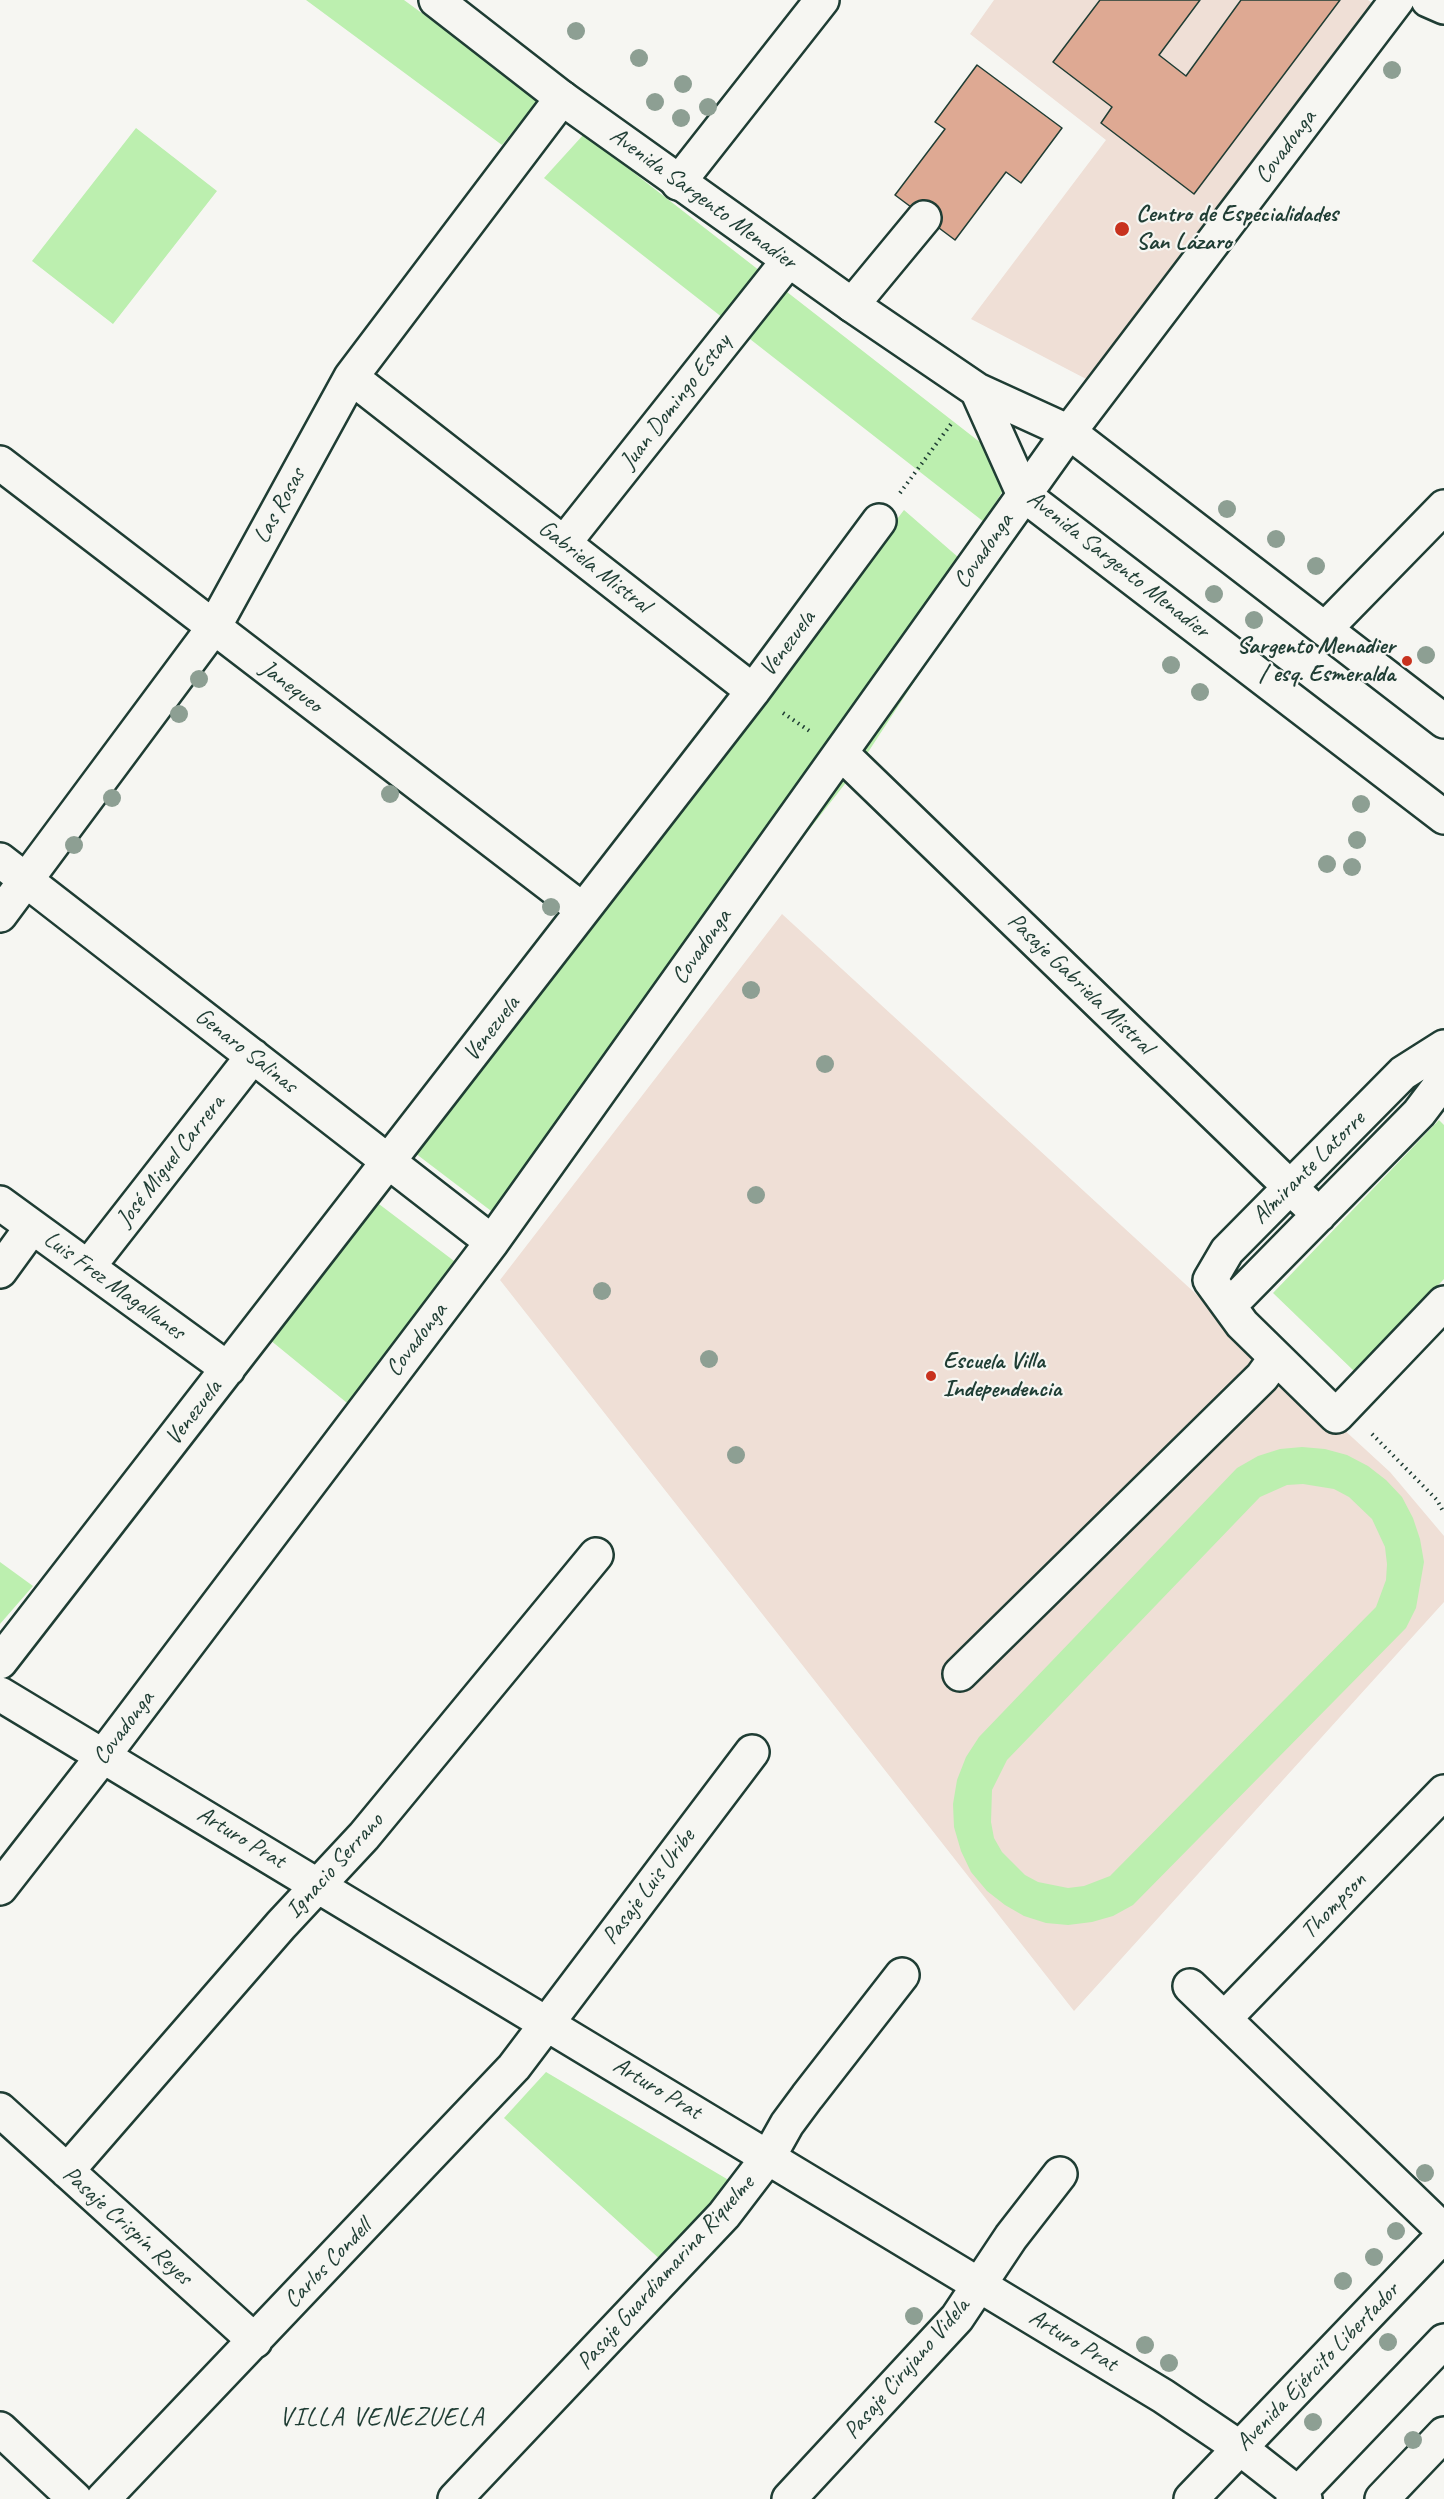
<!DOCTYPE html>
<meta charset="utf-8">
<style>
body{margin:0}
canvas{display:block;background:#f6f6f2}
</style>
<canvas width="1444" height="2499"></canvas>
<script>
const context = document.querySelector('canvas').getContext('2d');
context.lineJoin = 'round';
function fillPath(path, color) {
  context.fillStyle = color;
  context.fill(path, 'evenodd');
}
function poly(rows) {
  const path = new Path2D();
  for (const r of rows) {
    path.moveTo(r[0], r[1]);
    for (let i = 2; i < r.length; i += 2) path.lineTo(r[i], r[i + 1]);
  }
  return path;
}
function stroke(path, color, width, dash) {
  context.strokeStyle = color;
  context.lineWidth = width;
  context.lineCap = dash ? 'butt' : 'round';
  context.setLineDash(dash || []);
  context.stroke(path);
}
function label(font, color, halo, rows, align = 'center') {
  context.font = font + ' Caveat,sans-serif';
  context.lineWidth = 4.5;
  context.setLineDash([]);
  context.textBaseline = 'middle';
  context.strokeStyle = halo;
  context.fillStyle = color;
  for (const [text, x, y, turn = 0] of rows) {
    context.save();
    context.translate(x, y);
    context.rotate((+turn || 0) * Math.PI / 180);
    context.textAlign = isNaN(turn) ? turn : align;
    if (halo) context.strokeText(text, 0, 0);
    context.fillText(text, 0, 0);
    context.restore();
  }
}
fillPath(poly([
 [994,0,1368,0,1375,5,1090,381,971,319,1106,140,970,34],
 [782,914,1390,1472,1444,1536,1444,1602,1074,2011,500,1280]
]), '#efdfd6');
fillPath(poly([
 [306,0,404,0,539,99,502,145],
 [136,128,217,191,113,324,32,261],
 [584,134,999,457,1005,487,984,522,544,178],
 [904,510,982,578,859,766,503,1220,411,1150],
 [1439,1120,1444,1125,1444,1279,1355,1372,1273,1293],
 [371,1198,462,1267,352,1407,264,1335],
 [1302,1447,1325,1449,1347,1455,1368,1466,1386,1480,1402,1497,1413,1518,1420,1539,1424,1562,1416,1608,1406,1628,1133,1905,1113,1916,1092,1922,1068,1925,1046,1923,1024,1916,1005,1905,987,1891,971,1872,961,1851,954,1827,953,1804,957,1780,966,1757,979,1737,1237,1468,1258,1456,1280,1449],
 [1303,1484,1334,1489,1349,1497,1372,1519,1385,1547,1387,1564,1386,1580,1376,1607,1110,1876,1084,1886,1068,1888,1038,1882,1025,1875,1002,1852,994,1838,991,1822,992,1790,1007,1760,1260,1497,1287,1485],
 [0,1562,33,1586,0,1624],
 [546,2072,737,2185,663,2262,504,2118]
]), '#bcefaf');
const building = poly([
 [1100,0,1200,0,1159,55,1186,76,1241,0,1340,0,1194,194,1101,123,1112,107,1053,62,1100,0],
 [977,65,1062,128,1021,183,1006,172,955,240,895,195,945,129,935,122,977,65]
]);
fillPath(building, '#dea993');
stroke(building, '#1f3d34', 1.5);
const minor = poly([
 [1428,0,1444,7],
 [678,183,822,0],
 [852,305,924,218],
 [351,377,753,691],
 [0,463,583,910],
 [564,543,788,261],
 [1325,629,1444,507],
 [841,753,1319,1215],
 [0,860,492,1242],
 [0,915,214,627,351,377,562,98],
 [1444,1047,1403,1073,1227,1251,1210,1280,1242,1324,1336,1416,1444,1303],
 [0,1203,228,1369],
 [88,1267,253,1056],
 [0,1271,32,1227],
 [1229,1306,1419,1113,1444,1080],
 [0,1662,753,691,879,521],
 [960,1674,1262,1377,1275,1359],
 [0,1694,1163,2396,1240,2448,1305,2499],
 [0,1888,103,1756,492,1242,1069,432,1397,0],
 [1190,1986,1444,2231],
 [1224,2019,1444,1792],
 [0,2110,255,2341],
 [67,2171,281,1925,364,1836,596,1555],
 [0,2429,75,2499],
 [103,2499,514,2067,752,1752],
 [455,2499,724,2215,769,2156,787,2124,807,2097,902,1975],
 [789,2499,957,2318,1011,2237,1060,2174],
 [1293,2499,1444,2341]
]);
const major = poly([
 [436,0,562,98,852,305,977,390,1069,432,1444,721],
 [977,390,1024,495,1444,817],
 [1191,2499,1444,2235],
 [1382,2499,1444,2434]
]);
stroke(minor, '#1f3d34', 38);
stroke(major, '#1f3d34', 38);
stroke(poly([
 [900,493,951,424],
 [783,713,811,732],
 [1372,1434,1437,1500,1444,1513]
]), '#1f3d34', 4, [1.5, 4.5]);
stroke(minor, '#f6f6f2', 33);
stroke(major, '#f6f6f2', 33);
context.fillStyle = '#8d9f93';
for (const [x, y] of [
 [576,31],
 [639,58],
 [1392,70],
 [683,84],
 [655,102],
 [708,107],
 [681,118],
 [1227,509],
 [1276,539],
 [1316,566],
 [1214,594],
 [1254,620],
 [1426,655],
 [1171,665],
 [199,679],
 [1200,692],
 [179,714],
 [390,794],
 [112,798],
 [1361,804],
 [1357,840],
 [74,845],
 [1327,864],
 [1352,867],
 [551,907],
 [751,990],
 [825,1064],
 [756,1195],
 [602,1291],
 [709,1359],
 [736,1455],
 [1425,2173],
 [1396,2231],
 [1374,2257],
 [1343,2281],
 [914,2316],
 [1388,2342],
 [1145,2345],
 [1169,2363],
 [1313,2422],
 [1413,2440]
]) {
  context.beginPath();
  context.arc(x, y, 9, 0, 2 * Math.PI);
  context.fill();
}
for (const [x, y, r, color] of [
 [1122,229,8,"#c8321e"],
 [1407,661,6,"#c8321e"],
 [931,1376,6,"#c8321e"]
]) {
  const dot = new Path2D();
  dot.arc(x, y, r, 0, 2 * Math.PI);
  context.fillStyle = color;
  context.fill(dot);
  stroke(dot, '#f6f6f2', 2);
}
label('24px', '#1f3d34', '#f6f6f2', [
 ["Covadonga",1286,147,-53],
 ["Avenida Sargento Menadier",703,199,36],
 ["Juan Domingo Estay",676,402,-52],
 ["Las Rosas",280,506,-61],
 ["Covadonga",984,551,-55],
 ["Avenida Sargento Menadier",1118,565,38],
 ["Gabriela Mistral",594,567,38],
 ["Venezuela",788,644,-53],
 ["Janequeo",291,687,37],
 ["Covadonga",702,947,-55],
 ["Pasaje Gabriela Mistral",1080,984,44],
 ["Venezuela",492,1029,-52],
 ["Genaro Salinas",246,1051,38],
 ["José Miguel Carrera",171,1161,-52],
 ["Almirante Latorre",1309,1168,-45],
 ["Luis Frez Magallanes",114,1286,36],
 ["Covadonga",417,1340,-53],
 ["Venezuela",194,1413,-52],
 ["Covadonga",124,1728,-53],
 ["Arturo Prat",241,1838,31],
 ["Ignacio Serrano",335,1866,-48],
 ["Pasaje Luis Uribe",649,1887,-53],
 ["Thompson",1334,1906,-46],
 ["Arturo Prat",657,2089,31],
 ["Pasaje Crispín Reyes",127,2226,42],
 ["Carlos Condell",328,2264,-46],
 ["Pasaje Guardiamarina Riquelme",666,2273,-48],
 ["Arturo Prat",1073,2341,31],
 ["Avenida Ejército Libertador",1318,2367,-46],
 ["Pasaje Cirujano Videla",907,2369,-49]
]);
label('bold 24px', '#1f3d34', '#f6f6f2', [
 ["Centro de Especialidades",1136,215],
 ["San Lázaro",1136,243],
 ["Sargento Menadier",1395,647,"right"],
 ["/ esq. Esmeralda",1395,675,"right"],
 ["Escuela Villa",943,1362],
 ["Independencia",943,1390]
], 'left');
context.letterSpacing = '1.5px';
label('26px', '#1f3d34', '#f6f6f2', [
 ["VILLA VENEZUELA",382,2418]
]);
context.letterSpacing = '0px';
</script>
